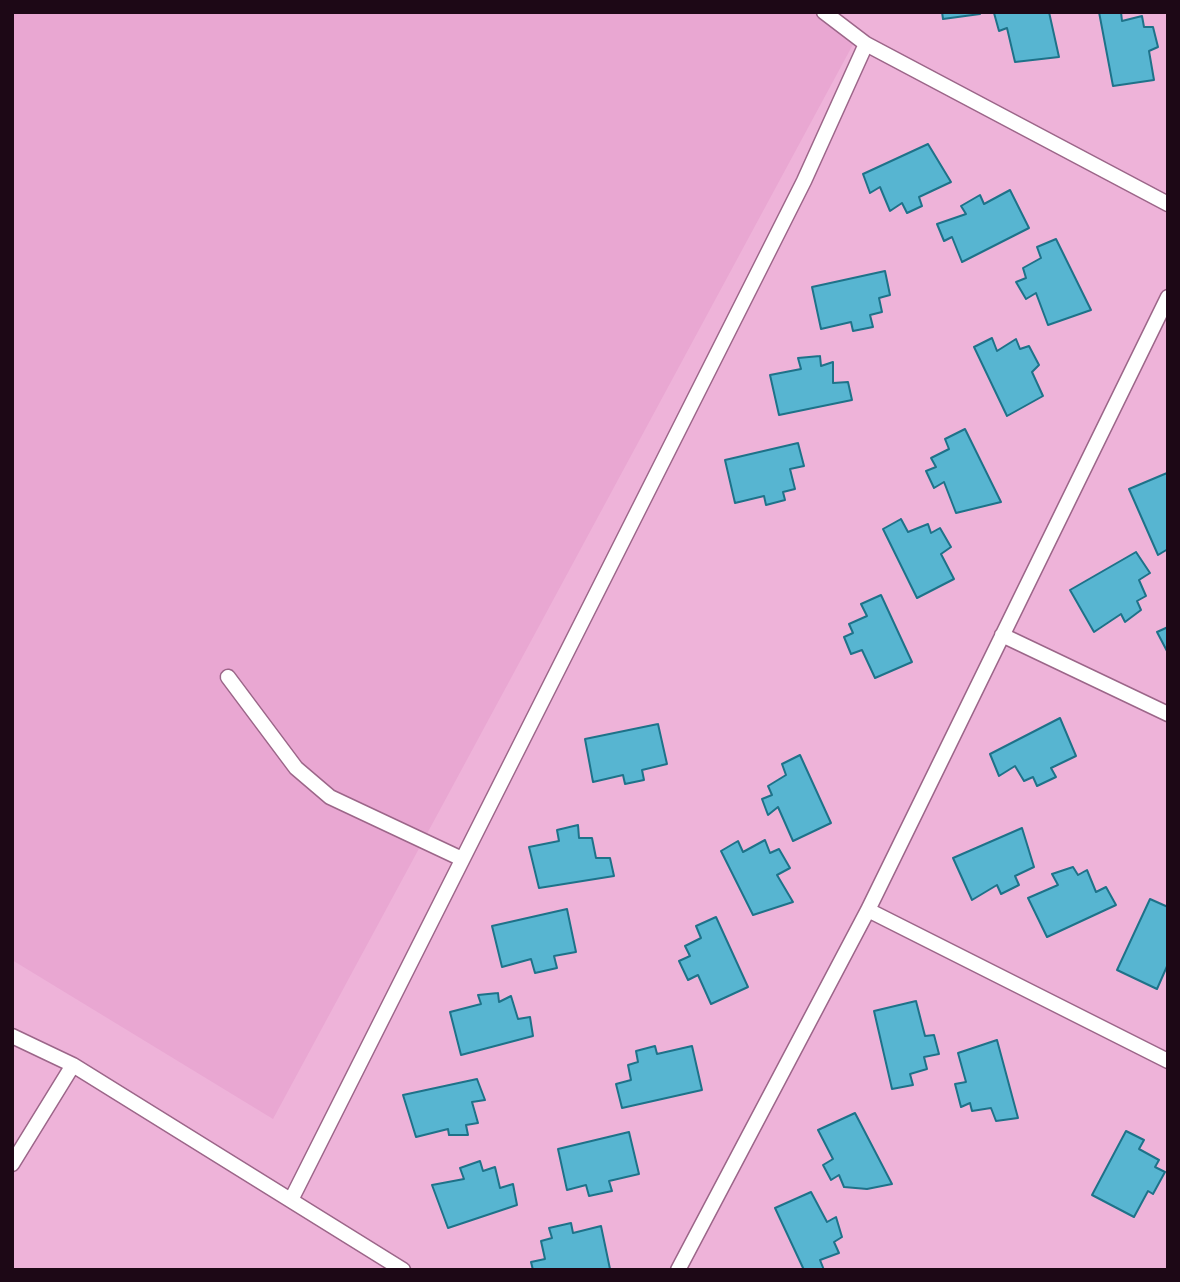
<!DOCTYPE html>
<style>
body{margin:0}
#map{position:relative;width:1180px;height:1282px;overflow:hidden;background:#eeb3d9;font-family:Jost,sans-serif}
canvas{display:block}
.frame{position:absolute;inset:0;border:14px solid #1d0816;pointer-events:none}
</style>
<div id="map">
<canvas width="1180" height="1282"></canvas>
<div class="frame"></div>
</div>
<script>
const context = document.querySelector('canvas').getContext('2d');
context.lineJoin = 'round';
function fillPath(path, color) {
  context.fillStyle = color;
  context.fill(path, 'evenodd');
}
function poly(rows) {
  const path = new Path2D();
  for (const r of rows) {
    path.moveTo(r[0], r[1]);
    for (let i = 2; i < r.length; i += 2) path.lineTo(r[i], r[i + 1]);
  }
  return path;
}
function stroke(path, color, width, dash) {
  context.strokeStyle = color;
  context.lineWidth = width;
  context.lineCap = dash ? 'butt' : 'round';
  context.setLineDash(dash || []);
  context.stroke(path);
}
fillPath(poly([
 [12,12,832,12,857,37,273,1119,12,960]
]), '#e9a7d2');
const building = poly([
 [942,12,980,12,980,14,943,19,942,12],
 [1049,12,1059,57,1015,62,1007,28,999,31,994,13,1049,12],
 [1099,12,1121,12,1122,21,1142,16,1144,27,1153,27,1158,47,1149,51,1154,80,1113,86,1099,12],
 [928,144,951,182,919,197,922,206,907,213,902,203,890,211,880,187,870,193,863,174,928,144],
 [1010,190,1029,228,962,262,952,237,944,241,937,224,966,214,961,206,980,195,984,204,1010,190],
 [1056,239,1091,310,1048,325,1036,293,1026,299,1016,282,1026,278,1023,268,1041,258,1037,247,1056,239],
 [885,271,890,295,879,298,882,312,870,315,873,327,853,331,851,322,821,329,812,287,885,271],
 [992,338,997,351,1016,339,1020,349,1029,346,1039,365,1032,372,1043,396,1007,416,974,347,992,338],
 [820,356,821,366,833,362,833,383,848,382,852,400,779,415,770,375,801,369,798,358,820,356],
 [965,429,1001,502,956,513,944,482,934,488,926,471,936,467,931,458,949,449,945,439,965,429],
 [798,443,804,466,790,469,795,489,783,492,785,500,766,505,764,496,735,503,725,460,798,443],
 [1167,473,1168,549,1158,555,1129,489,1167,473],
 [901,519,908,532,928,524,931,533,940,528,951,547,941,554,954,579,917,598,883,529,901,519],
 [1136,552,1150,573,1139,580,1146,596,1137,601,1141,610,1125,622,1121,614,1094,632,1070,590,1136,552],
 [881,595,912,662,875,678,862,650,851,654,844,637,853,633,849,624,867,616,861,604,881,595],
 [1168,627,1168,653,1157,632,1168,627],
 [1060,718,1076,756,1051,768,1056,777,1037,786,1033,777,1024,781,1015,766,999,776,990,754,1060,718],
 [658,724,667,764,642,770,644,780,625,784,623,775,593,782,585,739,658,724],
 [800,755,831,823,793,841,778,807,768,815,762,799,772,795,768,786,786,775,782,764,800,755],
 [578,825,579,838,592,838,596,858,610,858,614,876,539,888,529,847,559,841,557,830,578,825],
 [1022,828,1034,867,1015,876,1019,885,1001,894,997,885,972,900,953,858,1022,828],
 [765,840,770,853,779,849,790,868,777,875,793,902,753,915,721,851,738,841,743,852,765,840],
 [1073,867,1078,875,1087,870,1096,892,1106,887,1116,905,1047,937,1028,898,1058,885,1052,874,1073,867],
 [1150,899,1168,907,1168,964,1157,989,1117,970,1150,899],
 [567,909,576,952,554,956,557,968,535,973,531,959,502,967,492,926,567,909],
 [716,917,748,987,711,1004,698,975,688,980,679,961,690,956,685,946,701,938,696,926,716,917],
 [498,993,499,1002,511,996,518,1019,530,1017,533,1036,461,1055,450,1012,481,1004,478,995,498,993],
 [916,1001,925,1036,934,1035,939,1054,924,1057,927,1069,910,1074,913,1085,892,1089,874,1011,916,1001],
 [997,1040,1018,1118,996,1121,991,1108,972,1111,970,1103,961,1107,955,1084,966,1082,958,1053,997,1040],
 [655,1046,657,1054,692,1046,702,1090,622,1108,616,1084,631,1080,628,1065,638,1062,636,1051,655,1046],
 [477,1079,485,1100,472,1102,478,1123,466,1125,468,1135,449,1135,448,1129,416,1137,403,1095,477,1079],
 [855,1113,892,1184,867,1189,844,1187,839,1175,831,1180,823,1165,833,1159,818,1130,855,1113],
 [1126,1131,1144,1140,1139,1149,1159,1160,1155,1167,1165,1172,1153,1194,1148,1191,1134,1217,1092,1195,1126,1131],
 [629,1132,639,1174,609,1181,612,1191,589,1196,586,1185,567,1190,558,1149,629,1132],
 [480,1161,483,1171,495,1167,500,1188,513,1184,517,1205,448,1228,432,1185,464,1179,460,1168,480,1161],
 [811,1192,827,1222,836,1217,842,1237,834,1242,839,1253,820,1260,824,1270,804,1270,775,1208,811,1192],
 [571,1223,573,1233,601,1226,610,1269,533,1270,531,1262,545,1259,541,1241,552,1238,549,1228,571,1223]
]);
fillPath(building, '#57b5d1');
stroke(building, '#1e7289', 2);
const lane = poly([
 [824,12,866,44,1168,204],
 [1002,635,1168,714],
 [228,677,296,768,330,797,462,859],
 [868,910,1168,1061],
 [12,1036,73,1065,403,1270],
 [12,1164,73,1065],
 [291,1200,804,181,866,44],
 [678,1270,868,910,1168,297]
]);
stroke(lane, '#9c6689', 17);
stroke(lane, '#fff', 14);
</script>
